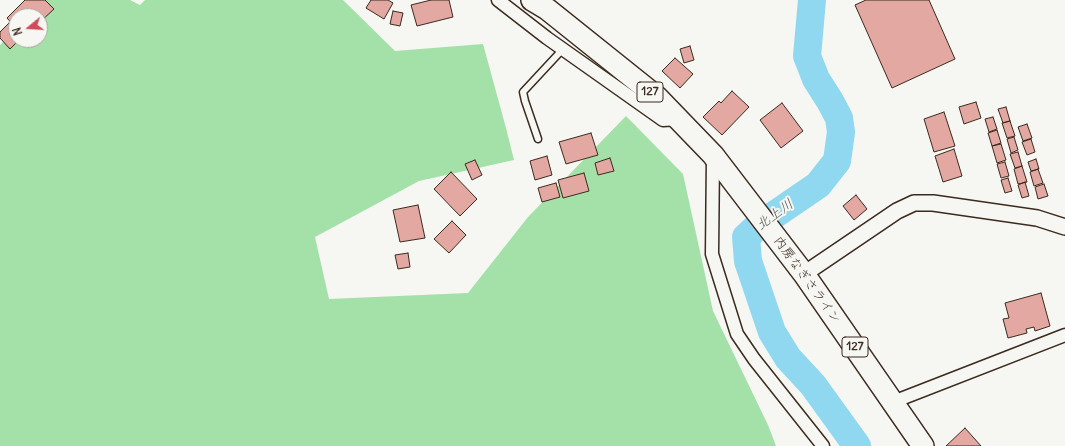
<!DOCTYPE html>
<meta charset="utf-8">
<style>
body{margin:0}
#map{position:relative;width:1065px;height:446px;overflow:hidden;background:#f6f6f2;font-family:Delius,sans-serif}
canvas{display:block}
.north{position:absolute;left:8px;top:8px;width:40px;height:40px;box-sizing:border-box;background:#f6f6f2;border:1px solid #aba49d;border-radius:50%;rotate:252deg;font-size:11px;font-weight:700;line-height:16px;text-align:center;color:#3b2a1e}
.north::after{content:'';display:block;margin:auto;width:14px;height:18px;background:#d1495b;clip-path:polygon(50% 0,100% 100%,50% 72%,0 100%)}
</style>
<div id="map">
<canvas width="1065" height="446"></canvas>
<div class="north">N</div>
</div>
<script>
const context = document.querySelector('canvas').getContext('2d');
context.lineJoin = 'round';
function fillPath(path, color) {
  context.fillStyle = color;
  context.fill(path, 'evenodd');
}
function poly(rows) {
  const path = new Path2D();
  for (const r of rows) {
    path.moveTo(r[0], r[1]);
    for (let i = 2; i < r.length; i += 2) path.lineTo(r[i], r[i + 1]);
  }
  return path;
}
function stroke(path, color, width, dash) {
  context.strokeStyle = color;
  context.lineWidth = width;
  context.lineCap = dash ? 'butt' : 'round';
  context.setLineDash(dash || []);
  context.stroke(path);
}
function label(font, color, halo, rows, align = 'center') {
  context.font = font + ' Delius,"Klee One",sans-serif';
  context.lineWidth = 4;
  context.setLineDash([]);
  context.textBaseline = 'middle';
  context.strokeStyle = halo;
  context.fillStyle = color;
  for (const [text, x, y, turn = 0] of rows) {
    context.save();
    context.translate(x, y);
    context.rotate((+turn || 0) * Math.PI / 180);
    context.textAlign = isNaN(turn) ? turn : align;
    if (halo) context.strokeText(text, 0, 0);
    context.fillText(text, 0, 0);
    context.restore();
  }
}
fillPath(poly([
 [44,0,130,0,140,5,145,0,343,0,395,51,483,44,506,128,514,160,419,181,315,237,329,299,468,293,528,217,626,116,683,174,713,311,768,425,776,446,0,446,0,45,16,29,16,40,40,40,40,16]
]), '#a4e1a9');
stroke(poly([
 [812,0,807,56,816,79,830,101,839,118,841,132,837,161,818,185,758,226,746,237,748,261,772,332,788,358,813,385,857,446]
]), '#8fd8f0', 28);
const building = poly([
 [25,0,45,0,54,9,40,22,40,16,16,16,16,28,7,18,25,0],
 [371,0,388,0,393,3,384,19,366,8,371,0],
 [431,0,449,0,453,17,417,26,411,5,431,0],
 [866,0,929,0,955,59,892,88,855,5,866,0],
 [393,11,403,13,400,26,390,24,393,11],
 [9,23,16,30,16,40,19,40,10,49,0,38,0,32,9,23],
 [690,46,694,60,684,63,680,49,690,46],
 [675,58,693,74,680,88,662,71,675,58],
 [732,91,749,107,722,135,703,117,719,101,721,103,732,91],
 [976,102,981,118,964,124,959,107,976,102],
 [782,103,803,131,781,148,760,120,782,103],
 [1006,107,1010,121,1003,123,998,109,1006,107],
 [944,112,955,146,934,152,924,119,944,112],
 [993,117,997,129,989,132,985,119,993,117],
 [1010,121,1015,136,1007,138,1002,123,1010,121],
 [1027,124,1032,138,1023,141,1018,127,1027,124],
 [997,130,1001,143,992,146,988,133,997,130],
 [591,133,598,155,566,164,559,142,591,133],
 [1014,137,1018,150,1011,153,1007,139,1014,137],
 [1031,139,1035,152,1027,155,1022,142,1031,139],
 [1001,144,1006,160,997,163,992,146,1001,144],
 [954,149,962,176,943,182,935,156,954,149],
 [1018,152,1022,166,1015,168,1010,154,1018,152],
 [547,156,552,175,535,180,530,161,547,156],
 [610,158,614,171,598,175,595,163,610,158],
 [1036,159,1039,169,1031,171,1028,162,1036,159],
 [475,160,482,175,472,180,465,164,475,160],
 [1005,162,1009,176,1001,178,997,164,1005,162],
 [1022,166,1027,182,1018,184,1014,169,1022,166],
 [1038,169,1043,183,1034,186,1030,172,1038,169],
 [451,172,477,199,460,216,434,189,451,172],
 [584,173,589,191,563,198,558,180,584,173],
 [1008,178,1012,191,1005,193,1001,180,1008,178],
 [1025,182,1029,196,1022,198,1018,185,1025,182],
 [556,183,560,197,542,202,538,188,556,183],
 [1044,184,1048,196,1038,199,1035,187,1044,184],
 [856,195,867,209,854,220,843,206,856,195],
 [418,205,425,238,400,242,393,210,418,205],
 [452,221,466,235,449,253,434,239,452,221],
 [408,253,410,267,398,269,395,255,408,253],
 [1041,293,1050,326,1035,331,1034,327,1026,329,1027,333,1008,338,1003,319,1009,318,1005,303,1041,293],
 [965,428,981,446,946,446,965,428]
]);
fillPath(building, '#e3a8a1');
stroke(building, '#3b2a1e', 1);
const service = poly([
 [538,139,525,101,523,92,563,49]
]);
const minor = poly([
 [498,0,547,38,663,120,679,119],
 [713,156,712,254,737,334,754,359,823,446],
 [893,402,1065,335]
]);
const tertiary = poly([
 [804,274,897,211,914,203,933,203,1037,218,1065,227]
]);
const trunk = poly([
 [532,0,547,9,657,97,713,155,804,274,923,446]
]);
stroke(service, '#3b2a1e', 9);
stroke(minor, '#3b2a1e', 15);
stroke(tertiary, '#3b2a1e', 18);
stroke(trunk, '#3b2a1e', 24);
stroke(service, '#f6f6f2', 6);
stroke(minor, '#f6f6f2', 12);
stroke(tertiary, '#f6f6f2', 15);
stroke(trunk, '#f6f6f2', 21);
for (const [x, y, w] of [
 [650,92,26],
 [855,347,26]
]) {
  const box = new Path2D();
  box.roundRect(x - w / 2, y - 10, w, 20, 3);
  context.fillStyle = '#f6f6f2';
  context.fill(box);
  stroke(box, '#3b2a1e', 1);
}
label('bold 12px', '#3b2a1e', null, [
 ["127",650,92],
 ["127",855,347]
]);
label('13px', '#3b2a1e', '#f6f6f2', [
 ["内房なぎさライン",807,280,54]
]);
label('italic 14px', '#505652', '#f6f6f2', [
 ["北上川",775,215,-36]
]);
</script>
